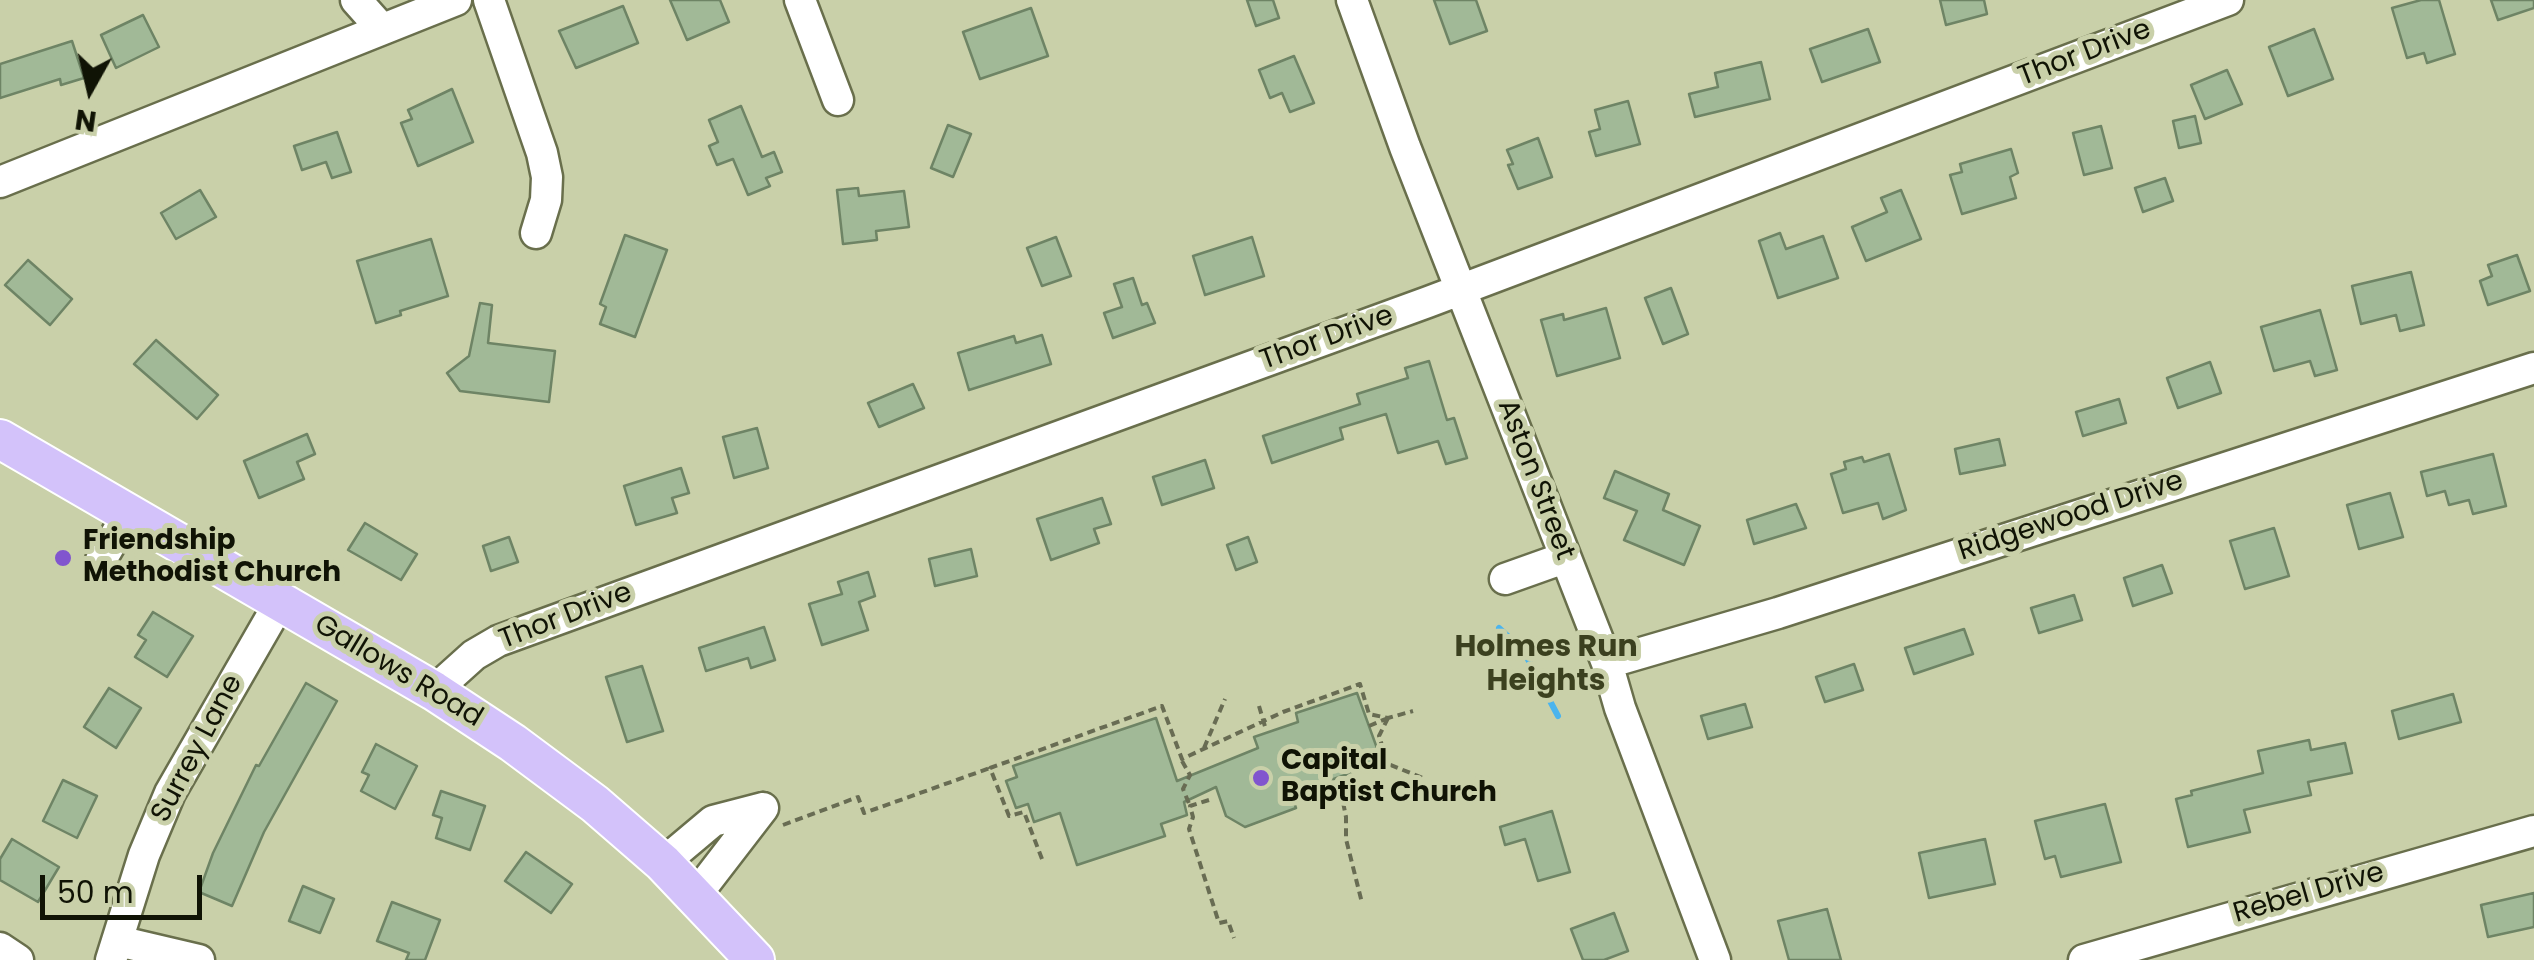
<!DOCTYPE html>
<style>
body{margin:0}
#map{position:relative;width:2534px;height:960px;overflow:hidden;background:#c9d0a9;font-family:Poppins,sans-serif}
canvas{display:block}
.north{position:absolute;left:40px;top:40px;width:100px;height:100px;-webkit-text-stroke:8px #c9d0a9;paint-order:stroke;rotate:188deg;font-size:28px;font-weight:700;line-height:40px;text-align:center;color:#101305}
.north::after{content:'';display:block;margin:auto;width:35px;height:45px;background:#101305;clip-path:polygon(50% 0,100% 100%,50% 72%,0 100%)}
.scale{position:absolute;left:40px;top:875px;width:162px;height:45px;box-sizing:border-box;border:5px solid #101305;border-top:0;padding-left:12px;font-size:30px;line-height:35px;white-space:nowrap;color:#101305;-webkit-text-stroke:8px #c9d0a9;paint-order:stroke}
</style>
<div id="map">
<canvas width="2534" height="960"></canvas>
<div class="north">N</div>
<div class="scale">50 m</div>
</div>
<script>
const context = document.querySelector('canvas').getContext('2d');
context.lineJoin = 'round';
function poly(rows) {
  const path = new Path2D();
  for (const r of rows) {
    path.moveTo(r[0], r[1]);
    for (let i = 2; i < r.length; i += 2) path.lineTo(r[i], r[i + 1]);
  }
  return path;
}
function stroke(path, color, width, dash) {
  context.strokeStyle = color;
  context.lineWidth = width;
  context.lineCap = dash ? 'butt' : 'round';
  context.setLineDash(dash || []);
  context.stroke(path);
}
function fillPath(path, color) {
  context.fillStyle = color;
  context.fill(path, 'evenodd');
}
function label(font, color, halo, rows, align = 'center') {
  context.font = font + ' Poppins,sans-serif';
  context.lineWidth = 10;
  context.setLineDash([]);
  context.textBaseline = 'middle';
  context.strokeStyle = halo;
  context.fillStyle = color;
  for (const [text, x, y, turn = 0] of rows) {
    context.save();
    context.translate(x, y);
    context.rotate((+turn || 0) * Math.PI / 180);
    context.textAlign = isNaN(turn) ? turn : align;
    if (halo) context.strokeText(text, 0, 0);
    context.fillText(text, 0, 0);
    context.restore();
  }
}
stroke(poly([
 [1499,628,1523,650,1558,716]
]), '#4bb4ee', 6);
const building = poly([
 [670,0,720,0,729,22,687,40,670,0],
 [1247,0,1273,0,1279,18,1256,26,1247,0],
 [1434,0,1476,0,1487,31,1450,44,1434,0],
 [1940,0,1984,0,1987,14,1946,25,1940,0],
 [2421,0,2439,0,2455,54,2427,63,2424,53,2407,58,2392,8,2421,0],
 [2491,0,2534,0,2534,8,2498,20,2491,0],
 [623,6,638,43,576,68,559,31,623,6],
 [1031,8,1048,56,980,79,963,32,1031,8],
 [143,15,159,47,116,68,101,35,143,15],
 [1868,29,1880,62,1822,82,1810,49,1868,29],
 [2314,29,2333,79,2288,96,2269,47,2314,29],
 [72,41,84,78,61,85,60,79,0,98,0,64,72,41],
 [1294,56,1314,103,1290,112,1282,93,1270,98,1259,70,1294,56],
 [1761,62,1770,99,1695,117,1689,94,1718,87,1715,73,1761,62],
 [2227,70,2242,104,2205,119,2191,85,2227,70],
 [452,89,473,142,418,166,401,123,412,119,408,110,452,89],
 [1628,101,1640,144,1596,156,1589,132,1600,129,1595,110,1628,101],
 [741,106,762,157,774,152,782,172,766,178,770,186,748,195,733,159,717,165,709,146,718,142,709,120,741,106],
 [2195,116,2201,143,2179,148,2173,121,2195,116],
 [948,125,971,134,953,177,931,168,948,125],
 [2101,126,2112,168,2084,175,2073,133,2101,126],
 [337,132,351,172,332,178,326,162,302,170,294,146,337,132],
 [1538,138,1552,177,1518,189,1508,165,1513,164,1507,150,1538,138],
 [2011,149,2018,173,2010,177,2016,198,1962,214,1950,175,1962,172,1960,164,2011,149],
 [2165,178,2173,201,2143,212,2135,188,2165,178],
 [858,188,859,196,904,191,909,227,876,231,877,240,843,244,837,190,858,188],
 [200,190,216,217,176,239,161,213,200,190],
 [1901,190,1921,239,1866,261,1852,227,1887,212,1881,198,1901,190],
 [1780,233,1786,249,1823,236,1838,278,1778,298,1759,241,1780,233],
 [625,235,667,250,635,337,600,324,606,307,600,304,625,235],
 [1056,237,1071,276,1042,286,1027,248,1056,237],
 [1252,237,1264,276,1205,295,1193,256,1252,237],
 [431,239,448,296,400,311,401,315,376,323,357,261,431,239],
 [2517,255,2530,291,2488,305,2480,281,2492,276,2488,265,2517,255],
 [28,260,72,299,50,325,5,285,28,260],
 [2411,272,2424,325,2400,331,2396,315,2361,324,2352,286,2411,272],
 [1133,278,1142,305,1147,303,1155,323,1113,338,1104,313,1122,307,1114,284,1133,278],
 [1671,288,1688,334,1663,344,1645,298,1671,288],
 [480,303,492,305,488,343,555,351,549,402,460,391,447,373,469,356,480,303],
 [1606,308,1620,358,1557,376,1541,320,1563,314,1564,320,1606,308],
 [2320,310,2337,370,2315,376,2310,361,2274,371,2261,327,2320,310],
 [1042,335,1051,364,969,390,958,353,1014,336,1016,343,1042,335],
 [156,340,218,395,197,419,134,364,156,340],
 [1429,361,1447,420,1454,418,1467,458,1446,464,1438,441,1398,453,1386,414,1340,428,1343,439,1272,463,1263,436,1360,404,1357,394,1408,378,1405,368,1429,361],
 [2210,362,2221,393,2178,408,2167,378,2210,362],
 [913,384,924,408,879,427,868,403,913,384],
 [2119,399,2126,423,2083,436,2076,412,2119,399],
 [757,428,768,468,734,478,723,437,757,428],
 [307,434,315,454,297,462,304,479,259,498,244,461,307,434],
 [1999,439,2005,465,1960,474,1955,449,1999,439],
 [1889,454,1906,510,1883,519,1878,503,1843,513,1831,474,1846,469,1844,462,1862,457,1864,462,1889,454],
 [2493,454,2506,506,2473,514,2469,500,2449,505,2445,491,2427,496,2421,472,2493,454],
 [1205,460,1214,488,1162,505,1153,477,1205,460],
 [681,468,689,493,672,498,677,513,636,525,624,486,681,468],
 [1615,471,1669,494,1663,510,1700,526,1684,565,1624,540,1637,511,1604,498,1615,471],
 [2390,493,2403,537,2359,549,2347,505,2390,493],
 [1102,498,1111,524,1094,529,1099,543,1051,560,1037,519,1102,498],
 [1796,504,1806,528,1754,544,1747,520,1796,504],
 [365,523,417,554,401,580,348,550,365,523],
 [2274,528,2289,576,2245,589,2230,541,2274,528],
 [509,537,518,562,491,571,483,546,509,537],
 [1248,537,1257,562,1236,570,1227,545,1248,537],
 [971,549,977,576,935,586,929,559,971,549],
 [2162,565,2172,593,2133,606,2124,578,2162,565],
 [868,572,875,596,859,602,868,630,822,645,809,604,842,594,838,582,868,572],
 [2074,595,2082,620,2039,633,2031,608,2074,595],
 [153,612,193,636,167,677,135,657,146,640,138,635,153,612],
 [764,627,775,660,751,668,748,658,706,671,699,648,764,627],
 [1964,629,1973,654,1914,674,1905,648,1964,629],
 [1854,664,1863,690,1825,702,1816,677,1854,664],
 [642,666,663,731,627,742,606,677,642,666],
 [306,683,337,701,264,832,232,906,199,892,213,853,256,765,259,766,306,683],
 [109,688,141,708,116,748,84,727,109,688],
 [1357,693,1382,762,1291,794,1296,808,1245,827,1226,816,1216,787,1184,802,1187,815,1161,824,1165,836,1077,865,1060,813,1034,822,1028,804,1016,808,1006,781,1017,777,1013,766,1156,718,1177,781,1258,748,1254,737,1298,722,1296,713,1357,693],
 [2453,694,2461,722,2399,739,2392,711,2453,694],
 [1745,704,1752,727,1708,739,1701,716,1745,704],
 [2309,740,2311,750,2345,743,2352,773,2308,782,2311,795,2244,810,2250,832,2188,847,2176,799,2192,795,2191,791,2263,773,2258,751,2309,740],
 [376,744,417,766,395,809,361,791,369,775,362,772,376,744],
 [63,780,97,796,77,838,43,821,63,780],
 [441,791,485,806,470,850,436,838,442,818,433,815,441,791],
 [2105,804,2121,862,2061,877,2055,856,2045,859,2035,821,2105,804],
 [1552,811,1570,872,1538,881,1525,839,1505,845,1500,827,1552,811],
 [12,839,59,867,38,902,0,880,0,859,12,839],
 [1985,839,1995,884,1929,898,1919,853,1985,839],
 [526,852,572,884,551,913,505,881,526,852],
 [303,886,334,899,320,933,289,921,303,886],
 [2534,893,2534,927,2488,937,2481,905,2534,893],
 [392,902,440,920,425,960,406,960,409,953,377,941,392,902],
 [1827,909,1841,960,1789,960,1778,921,1827,909],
 [1614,913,1628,951,1604,960,1583,960,1571,929,1614,913]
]);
fillPath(building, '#a1b997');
stroke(building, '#6e8465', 2.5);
const minor = poly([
 [356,0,381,28],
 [489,0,542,153,547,177,546,200,536,233],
 [800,0,838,100],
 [1352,0,1405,147,1607,663,1620,708,1715,960],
 [0,182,456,0],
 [101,560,128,514],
 [1505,579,1564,558],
 [1607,663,1778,613,2534,368],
 [434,691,474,655,498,641,1428,302,2228,0],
 [663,863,713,821,763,808],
 [696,895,763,808],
 [118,941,199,960],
 [0,948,18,960],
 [111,960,144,855,170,793,280,602],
 [2084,960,2534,831]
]);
const major = poly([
 [0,439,434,691,513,743,595,804,663,863,755,960]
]);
stroke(minor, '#696f4c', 35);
stroke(major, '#fff', 42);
stroke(poly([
 [1259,706,1266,730],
 [1388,718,1379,736,1388,764,1423,778],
 [1369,726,1388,718],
 [1204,748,1225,699],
 [1182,761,1190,775,1183,789,1190,806],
 [1338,777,1346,817,1346,839,1362,903],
 [1209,800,1190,806,1193,817,1189,829,1219,923,1228,921,1234,938],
 [783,825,858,797,864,813,990,768],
 [1042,859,1024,812,1009,816,990,768,1162,706,1182,759,1283,712,1360,684,1369,714,1388,718,1413,711]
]), '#686c53', 4, [8, 5]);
stroke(minor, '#fff', 30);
stroke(major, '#d3c2fa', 38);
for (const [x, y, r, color] of [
 [63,558,10,"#8155ce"],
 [1261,778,10,"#8155ce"]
]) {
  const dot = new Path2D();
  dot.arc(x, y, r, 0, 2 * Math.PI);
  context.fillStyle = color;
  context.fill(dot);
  stroke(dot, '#c9d0a9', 4);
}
label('28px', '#101305', '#c9d0a9', [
 ["Thor Drive",2085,54,-21],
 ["Thor Drive",1327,339,-20],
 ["Aston Street",1535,480,69],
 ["Ridgewood Drive",2071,517,-18],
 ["Thor Drive",566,617,-21],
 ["Gallows Road",398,672,31],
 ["Surrey Lane",198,749,-62],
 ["Rebel Drive",2309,894,-16]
]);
label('bold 28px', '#101305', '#c9d0a9', [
 ["Friendship",83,542],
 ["Methodist Church",83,574],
 ["Capital",1281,762],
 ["Baptist Church",1281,794]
], 'left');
label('bold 30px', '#3b401f', '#c9d0a9', [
 ["Holmes Run",1546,648],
 ["Heights",1546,682]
]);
</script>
